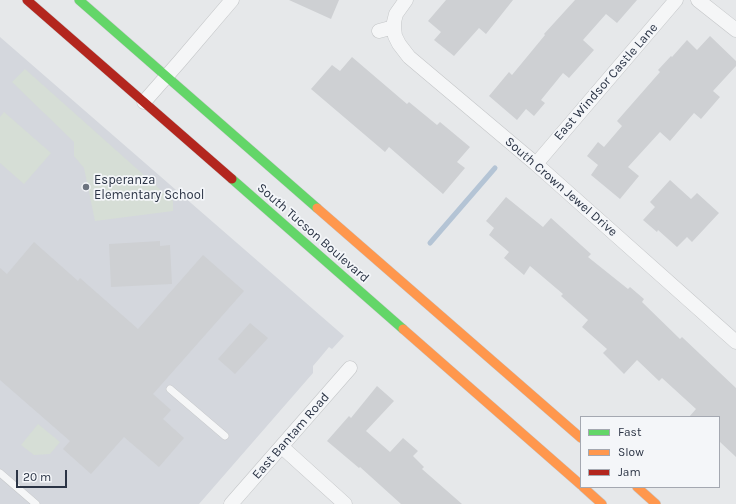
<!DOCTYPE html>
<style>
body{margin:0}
#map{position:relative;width:736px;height:504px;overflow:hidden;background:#e6e8ea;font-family:Karla,sans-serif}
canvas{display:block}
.legend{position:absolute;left:580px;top:416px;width:140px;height:72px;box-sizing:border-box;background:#f4f6f9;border:1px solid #a4a8b1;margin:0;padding:5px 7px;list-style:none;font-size:12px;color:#2b3445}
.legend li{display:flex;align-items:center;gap:8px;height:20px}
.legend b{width:20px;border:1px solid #a4a8b1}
.scale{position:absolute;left:16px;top:470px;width:51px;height:18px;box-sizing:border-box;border:2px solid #2b3445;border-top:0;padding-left:5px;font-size:12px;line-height:14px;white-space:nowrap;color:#2b3445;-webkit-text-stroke:3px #f4f6f9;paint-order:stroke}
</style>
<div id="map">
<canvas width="736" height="504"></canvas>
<ul class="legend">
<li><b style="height:5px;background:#63d668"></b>Fast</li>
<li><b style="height:5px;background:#ff974d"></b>Slow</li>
<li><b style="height:5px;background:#b3261e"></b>Jam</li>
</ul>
<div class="scale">20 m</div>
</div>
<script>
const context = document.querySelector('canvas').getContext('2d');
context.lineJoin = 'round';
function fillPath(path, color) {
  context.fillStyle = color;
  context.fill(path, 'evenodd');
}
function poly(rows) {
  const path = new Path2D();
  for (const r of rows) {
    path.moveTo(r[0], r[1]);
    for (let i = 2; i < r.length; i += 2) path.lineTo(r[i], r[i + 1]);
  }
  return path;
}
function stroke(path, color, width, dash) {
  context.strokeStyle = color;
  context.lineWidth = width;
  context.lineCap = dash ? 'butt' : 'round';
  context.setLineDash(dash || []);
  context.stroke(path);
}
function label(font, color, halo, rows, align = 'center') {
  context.font = font + ' Karla,sans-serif';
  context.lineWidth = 3.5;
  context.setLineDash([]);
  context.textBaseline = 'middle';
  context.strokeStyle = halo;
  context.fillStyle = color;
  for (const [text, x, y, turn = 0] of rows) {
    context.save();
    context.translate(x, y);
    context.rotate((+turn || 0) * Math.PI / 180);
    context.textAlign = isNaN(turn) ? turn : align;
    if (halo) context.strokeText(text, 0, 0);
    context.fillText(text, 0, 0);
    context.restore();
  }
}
fillPath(poly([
 [0,37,344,336,332,349,329,347,319,359,313,366,313,373,199,504,0,504]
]), '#d4d7dd');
fillPath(poly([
 [25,69,173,201,173,211,95,221,84,168,74,156,74,142,12,82],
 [4,112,51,153,24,184,0,163,0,117],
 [38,424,60,442,50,454,34,455,21,445]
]), '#d6ded6');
stroke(poly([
 [430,243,495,168]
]), '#b4c4d5', 5);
fillPath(poly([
 [289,0,339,0,331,19],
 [446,0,513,0,486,34,479,28,454,56,434,40,441,32,428,21],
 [575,0,637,0,617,23,606,14,583,40,594,50,569,78,563,73,541,100,545,103,534,116,526,109,517,120,489,96,509,72,512,75,545,35,544,34],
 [710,36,736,61,736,66,713,91,720,97,701,119,694,113,670,141,660,132,628,167,639,176,620,199,591,175,598,165,587,156,598,142,604,147,622,126,617,121,660,72,658,70,671,56,672,57,687,40,697,50],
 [352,57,407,104,409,102,437,125,440,122,470,147,457,162,465,168,443,194,389,147,385,152,311,89,332,65,340,71],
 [670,180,691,199,697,193,719,213,692,242,687,237,677,247,658,230,657,232,643,220,655,207,650,202],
 [506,197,543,227,551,218,591,254,588,257,628,289,630,287,644,299,642,302,680,339,682,337,736,388,736,457,719,441,719,417,689,417,696,409,662,378,659,381,637,360,624,374,603,353,607,349,582,327,588,320,561,296,563,294,530,266,524,275,504,258,509,252,489,235,494,228,486,221],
 [160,241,160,246,170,245,172,284,111,287,109,244],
 [34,242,78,281,80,278,138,329,203,255,244,291,153,394,171,410,163,419,184,438,159,467,124,437,91,474,63,449,70,441,0,380,0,268,7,274],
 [250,323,268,338,235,374,218,359],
 [377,386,394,401,366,431,390,452,403,438,418,451,413,456,424,467,422,469,462,504,401,504,360,467,359,468,327,441,349,416,351,418]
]), '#ced0d3');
const lane = poly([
 [170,389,225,436],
 [0,473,36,504]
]);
const street = poly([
 [698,0,736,30],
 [394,27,395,36,399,44,409,57,536,164,736,342],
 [379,31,394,27,394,22,396,14,406,0],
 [144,102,180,61,232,0],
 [536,164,676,0],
 [282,447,345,504],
 [231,504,350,368]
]);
const fast = poly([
 [79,0,317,208],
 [232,179,403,329]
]);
const slow = poly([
 [317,208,581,438],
 [403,329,581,485],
 [583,487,602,504],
 [637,487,656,504]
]);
const jam = poly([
 [27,0,232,179]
]);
stroke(lane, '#c4c6c8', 8);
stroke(street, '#c4c6c8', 15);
stroke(fast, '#c4c6c8', 10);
stroke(slow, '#c4c6c8', 10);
stroke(jam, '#c4c6c8', 10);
stroke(lane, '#f5f6f7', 7);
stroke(street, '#f5f6f7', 14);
stroke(fast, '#63d668', 9);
stroke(slow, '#ff974d', 9);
stroke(jam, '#b3261e', 9);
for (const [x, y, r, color] of [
 [86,187,4,"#6c737f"]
]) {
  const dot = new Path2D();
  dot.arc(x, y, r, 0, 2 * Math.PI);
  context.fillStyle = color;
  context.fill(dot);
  stroke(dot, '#f4f6f9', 1.5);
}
label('13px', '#2b3445', '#f4f6f9', [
 ["East Windsor Castle Lane",606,82,-49],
 ["South Crown Jewel Drive",561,187,41],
 ["South Tucson Boulevard",313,233,41],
 ["East Bantam Road",291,436,-49]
]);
label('13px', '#2b3445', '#f4f6f9', [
 ["Esperanza",94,180],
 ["Elementary School",94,195]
], 'left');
</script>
